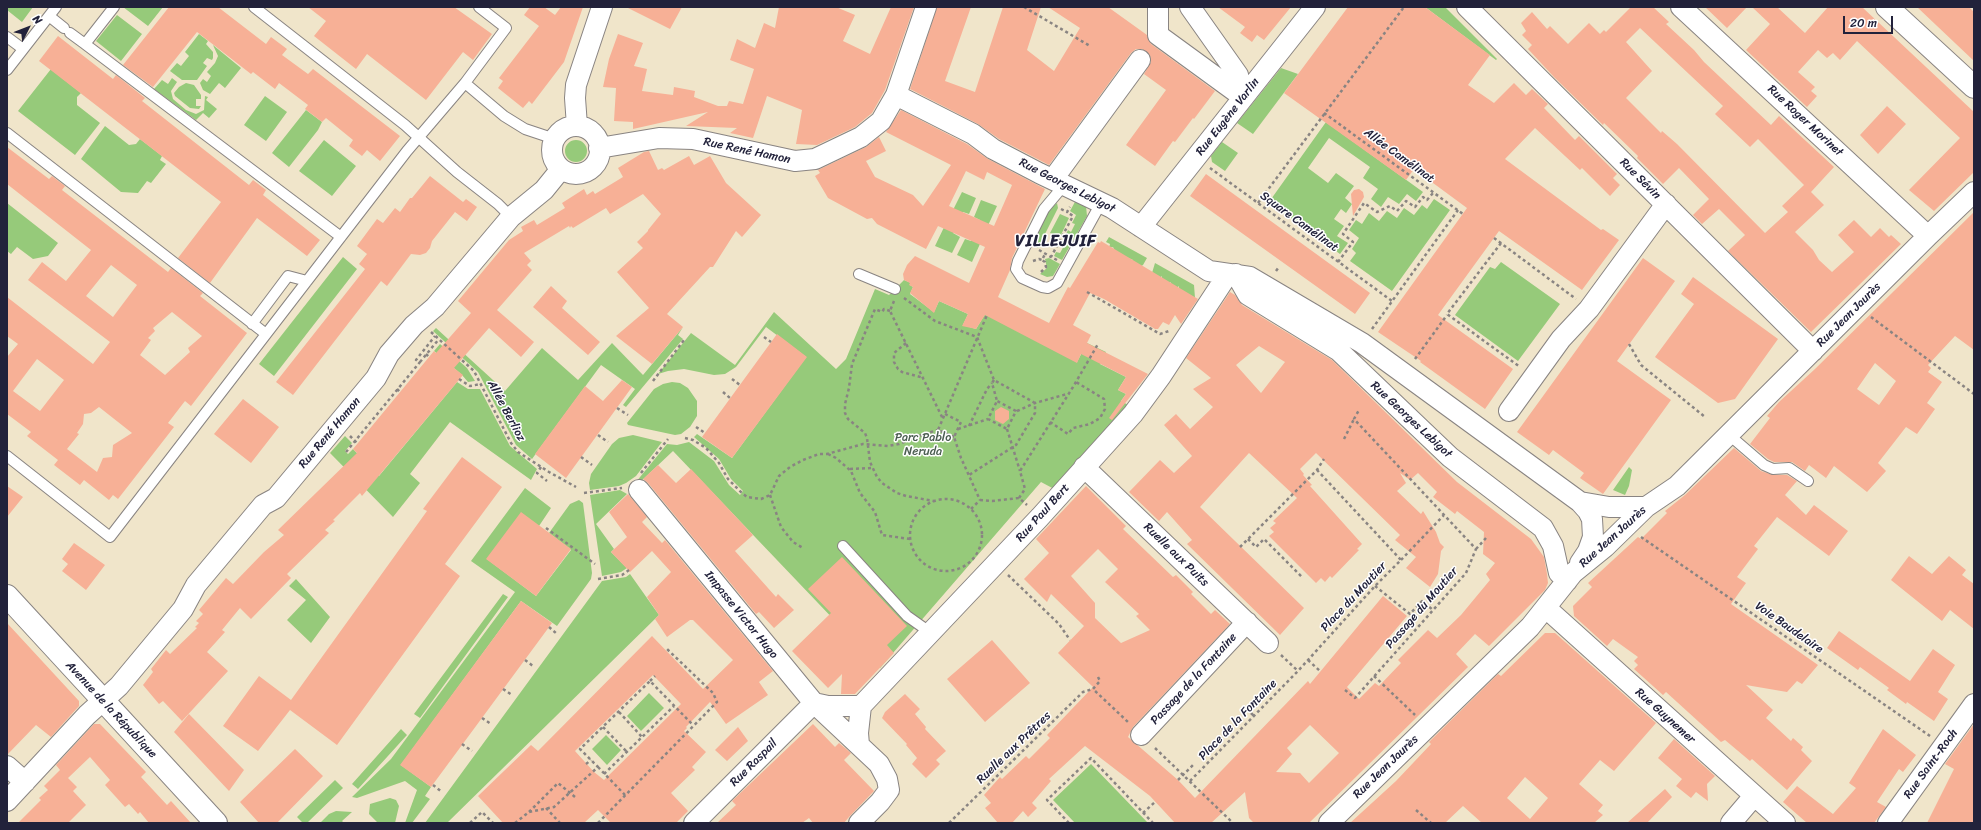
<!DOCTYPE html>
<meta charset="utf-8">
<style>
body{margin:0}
#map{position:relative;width:1981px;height:830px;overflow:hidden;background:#f0e5ca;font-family:Sriracha,sans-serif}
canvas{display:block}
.frame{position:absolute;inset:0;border:8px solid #22223b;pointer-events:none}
.north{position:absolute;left:8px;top:8px;width:40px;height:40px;-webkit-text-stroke:3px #fff;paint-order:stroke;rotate:48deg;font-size:11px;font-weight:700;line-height:16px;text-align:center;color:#22223b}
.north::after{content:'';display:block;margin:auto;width:14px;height:18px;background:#22223b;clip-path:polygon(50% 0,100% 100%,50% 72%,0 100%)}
.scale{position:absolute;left:1843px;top:16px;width:50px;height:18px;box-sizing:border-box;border:2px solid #22223b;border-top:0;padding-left:5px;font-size:12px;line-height:14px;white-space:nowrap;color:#22223b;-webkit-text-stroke:3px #fff;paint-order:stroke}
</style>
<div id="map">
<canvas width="1981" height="830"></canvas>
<div class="frame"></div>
<div class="north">N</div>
<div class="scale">20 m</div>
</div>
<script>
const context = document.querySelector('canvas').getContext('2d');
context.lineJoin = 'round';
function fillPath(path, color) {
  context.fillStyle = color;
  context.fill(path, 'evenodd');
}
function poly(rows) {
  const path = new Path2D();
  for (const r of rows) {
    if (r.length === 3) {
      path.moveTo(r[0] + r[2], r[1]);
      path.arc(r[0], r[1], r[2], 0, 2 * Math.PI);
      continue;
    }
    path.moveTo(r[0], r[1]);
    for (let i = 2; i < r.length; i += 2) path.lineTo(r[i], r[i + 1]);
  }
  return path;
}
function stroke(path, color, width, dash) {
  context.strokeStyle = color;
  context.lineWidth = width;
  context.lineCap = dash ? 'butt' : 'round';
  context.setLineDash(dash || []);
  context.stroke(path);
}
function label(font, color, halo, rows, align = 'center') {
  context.font = font + ' Sriracha,sans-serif';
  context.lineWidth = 3;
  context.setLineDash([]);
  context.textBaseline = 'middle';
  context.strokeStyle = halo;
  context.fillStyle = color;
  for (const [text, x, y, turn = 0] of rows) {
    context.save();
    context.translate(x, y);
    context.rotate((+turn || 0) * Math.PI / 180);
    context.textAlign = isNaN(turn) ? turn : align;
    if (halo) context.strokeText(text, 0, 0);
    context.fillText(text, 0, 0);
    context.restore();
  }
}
fillPath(poly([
 [7,7,33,7,22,22,7,10],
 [123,7,163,7,148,26],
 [1425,7,1445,7,1497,59,1496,60],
 [117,15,142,34,121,61,96,41],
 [199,34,208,41,206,44,213,52,213,58,212,60,207,58,203,63,207,66,197,80,182,80,170,71,177,63,181,66,189,56,185,52],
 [213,45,241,68,225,88,219,83,210,94,203,90,200,83,203,79,207,82,211,76,207,72,215,63,218,56],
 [1281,68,1298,74,1253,134,1237,123],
 [51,69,81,93,77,97,77,105,100,123,75,155,18,111],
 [172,78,177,82,171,91,173,99,186,110,196,114,204,110,205,96,208,97,206,100,217,109,209,118,203,113,196,120,154,89,162,80,168,84],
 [186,83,194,85,201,95,201,99,196,99,196,106,201,106,199,109,190,108,175,96,174,93,179,87],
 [265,96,287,112,266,141,244,125],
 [306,110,322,122,318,130,289,167,272,153],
 [1326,122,1423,192,1416,201,1407,194,1399,204,1388,197,1381,207,1371,199,1378,189,1363,178,1370,167,1329,138,1308,168,1328,183,1336,173,1354,186,1345,198,1352,204,1346,213,1341,209,1334,219,1344,226,1337,236,1348,243,1340,254,1269,202],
 [105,126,129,145,136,144,140,139,162,156,160,160,166,164,151,183,147,181,138,193,121,192,81,159],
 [324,140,356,166,332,196,299,171],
 [576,151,11],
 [1222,142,1238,153,1225,171,1212,162,1211,156],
 [962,192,976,198,969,214,963,212,959,219,950,216],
 [1434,199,1450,210,1392,291,1350,261,1356,253,1352,249,1359,238,1349,230,1356,220,1362,224,1369,213,1379,221,1387,211,1397,218,1404,208,1414,215,1422,205,1427,209],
 [981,200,997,206,985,232,977,228,980,220,974,217],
 [1076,200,1086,206,1087,216,1062,260,1054,256,1056,252,1060,253,1064,246,1061,244,1068,230,1071,232,1075,224,1072,223,1076,215,1070,211],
 [7,203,58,243,48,256,33,259,17,247,11,254,7,251],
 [1057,203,1058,208,1038,248,1030,243,1049,210],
 [1060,214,1069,218,1060,237,1057,236,1055,240,1051,238,1053,234,1050,233],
 [947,221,956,225,953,233,960,237,952,253,935,246],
 [974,233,983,237,972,262,957,255,965,239,971,241],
 [1109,237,1147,258,1143,265,1140,267,1132,262,1133,260,1112,251,1114,248,1112,247,1109,248,1110,244,1106,242],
 [343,257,357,269,274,376,259,364],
 [1049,258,1060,264,1053,276,1047,277,1040,274,1047,268,1045,259],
 [1501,262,1560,304,1518,361,1455,315,1490,267,1495,269],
 [1155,263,1194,285,1195,298,1179,289,1179,286,1177,288,1170,284,1171,282,1169,283,1162,279,1162,276,1160,278,1152,273],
 [904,280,911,283,910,285,913,287,910,294,934,312,939,301,968,314,963,325,976,329,985,314,1077,362,1087,343,1106,352,1100,364,1126,377,1118,390,1126,394,1121,401,1132,407,1056,490,1041,482,880,668,673,451,635,487,636,482,667,444,677,445,689,442,714,461,729,485,740,495,743,491,731,479,719,459,694,437,697,434,732,458,806,357,766,327,736,367,725,374,714,375,684,369,668,371,658,374,691,333,735,365,774,312,836,369,846,359,875,289,889,295],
 [683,327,678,335,683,339,626,407,623,405,635,389,601,365,532,459,516,445,478,372,433,331,436,328,505,391,542,348,578,380,612,343,643,375],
 [440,344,467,368,475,381,468,382,462,375,434,351],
 [457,382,468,389,480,389,510,446,537,469,531,480,450,422,410,474,420,483,393,517,330,453,345,436,352,443,345,451,348,454,353,449,379,476],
 [672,382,680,383,688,388,697,401,697,416,690,427,681,434,675,435,628,425,627,423,654,389,663,384],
 [633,435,662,442,636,476,626,483,619,486,590,490,589,483,591,474,612,444,619,438],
 [1629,467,1632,470,1629,486,1625,495,1613,490],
 [525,488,551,508,539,526,487,559,536,596,571,550,549,533,570,504,579,500,583,503,592,573,591,579,557,626,521,601,401,765,431,787,425,796,430,799,412,823,405,823,417,790,405,781,357,798,352,797,391,759,515,592,471,561],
 [620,490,627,494,596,524,614,549,611,552,627,568,621,572,602,576,590,495],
 [630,574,659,615,447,823,425,823,602,581,626,577],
 [296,579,330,617,311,643,287,620,306,600,289,586],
 [503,594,508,597,420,718,414,714],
 [649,693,664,708,641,731,627,716],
 [401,729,407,735,358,789,352,784],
 [606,735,621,750,607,765,592,749],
 [1091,764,1148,823,1075,823,1053,800],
 [335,780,343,788,307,823,303,823,297,817],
 [390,798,396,800,399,806,395,823,378,823,369,814,370,804],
 [336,811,352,812,342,821,344,823,320,823,329,814]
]), '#96ca7a');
fillPath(poly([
 [169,7,218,7,266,44,271,37,287,49,282,55,308,74,313,69,400,136,380,161,367,150,362,156,349,146,353,140,326,118,322,122,305,109,308,105,279,83,275,89,253,72,251,74,197,32,153,87,123,65],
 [308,7,454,7,492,34,473,60,463,52,426,100,367,54,356,69,314,36,326,21],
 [530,7,544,7,555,15,561,7,583,7,564,62,532,104,529,101,523,108,498,88,503,81,499,78,539,26,524,15],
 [626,7,682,7,670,29],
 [779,7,836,7,855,15,843,41,870,54,891,7,914,7,885,90,872,113,855,127,817,145,796,144,802,110,767,96,753,138,730,133,737,128,686,126,708,112,633,129,633,122,614,121,616,88,603,87,609,59,618,34,643,43,634,66,647,69,642,91,673,95,674,87,695,91,694,97,718,106,727,106,729,101,743,104,754,69,730,60,737,39,755,48,764,23,775,28],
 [937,7,971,7,945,81,975,92,1003,7,1041,7,1027,50,1054,71,1080,28,1048,7,1108,7,1147,35,1151,44,1215,91,1194,119,1193,118,1175,142,1173,141,1155,166,1126,145,1166,90,1144,74,1151,62,1150,55,1142,49,1136,49,1131,53,1049,165,999,139,978,124,910,89],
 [1218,7,1291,7,1264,40,1257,35,1252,42,1240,33,1245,27],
 [1348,7,1425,7,1490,55,1468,85,1494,103,1514,83,1526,95,1532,89,1548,104,1544,108,1575,140,1579,136,1617,174,1613,178,1620,185,1610,196,1582,168,1580,170,1535,128,1505,159,1601,230,1603,229,1619,240,1582,290,1499,231,1438,315,1513,369,1485,409,1420,362,1421,361,1378,332,1467,208,1414,169,1406,180,1284,93],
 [1631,7,1653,7,1669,22,1666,24,1694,50,1704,62,1771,125,1779,116,1834,167,1811,192,1758,139,1750,147,1715,114,1723,106,1640,28,1626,42,1652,71,1626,98,1661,133,1662,131,1677,144,1765,233,1788,212,1782,206,1804,185,1824,205,1795,232,1813,250,1819,260,1832,272,1854,252,1838,235,1854,220,1871,237,1880,228,1889,237,1891,235,1901,244,1811,332,1728,251,1745,235,1719,209,1702,224,1693,215,1709,199,1679,168,1663,184,1637,158,1638,156,1604,123,1603,125,1554,77,1528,49,1532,45,1522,35,1526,31,1521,23,1532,12,1547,29,1550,26,1568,44,1589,23,1600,34,1604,30,1606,32],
 [1705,7,1747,7,1727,28],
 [1752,7,1777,7,1805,33,1828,7,1862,7,1974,112,1974,172,1934,211,1909,190,1960,138,1857,41,1840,60,1833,53,1827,58,1818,50,1798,72,1815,87,1811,91,1817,96,1807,107,1746,50,1770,24],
 [1917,7,1969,7,1974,12,1974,61],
 [58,36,113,79,116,75,145,98,142,101,249,185,253,180,266,190,263,195,320,240,307,256,257,218,210,283,178,258,221,202,39,61],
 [1887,106,1906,124,1878,154,1860,135],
 [901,110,967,144,988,159,1045,189,1012,258,1010,270,998,297,1049,323,1068,287,1070,288,1098,242,1100,243,1101,241,1198,299,1181,324,1175,315,1169,325,1163,322,1158,329,1155,329,1104,299,1090,293,1073,325,1091,335,1087,343,1148,374,1112,420,1109,418,1126,394,1118,390,1126,377,1081,354,1077,363,985,315,976,329,962,326,968,314,939,301,934,313,910,293,913,287,909,285,910,283,904,280,903,274,907,265,915,256,969,283,985,247,938,226,926,249,877,224,872,218,867,219,828,198,815,176,820,173,818,170,866,147,879,137,886,151,866,161,875,177,913,195,923,206,951,165,886,132],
 [966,171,984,180,987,172,1012,185,994,226,949,206],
 [7,147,49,179,52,176,65,186,62,190,168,272,171,268,203,293,200,296,247,333,191,406,185,401,168,423,174,427,118,499,113,495,109,500,84,480,80,485,54,465,58,460,27,436,31,432,7,414,7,357,18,344,7,336,7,297,93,364,110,342,28,280,42,262,66,281,91,250,7,184],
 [111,265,137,285,113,317,86,296],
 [172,312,202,336,188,348,190,352,165,375,140,355,151,340,148,338,155,331,153,328],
 [37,359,64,380,40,411,13,391],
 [99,407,132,433,113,445,112,457,103,458,97,472,67,449,79,434,77,433,83,424,84,414,91,413],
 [649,151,658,170,662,168,664,170,689,156,694,165,710,156,726,183,761,215,742,237,736,231,713,267,710,267,667,314,683,327,652,364,616,336,649,308,617,272,643,248,637,242,648,231,648,230,661,214,643,194,610,214,606,208,573,228,571,226,570,228,569,226,524,253,531,261,527,265,532,270,497,310,534,342,521,357,489,328,454,368,463,375,362,496,360,493,333,520,335,521,325,530,329,533,287,574,291,578,251,619,240,608,222,630,225,632,207,652,228,671,182,721,163,701,159,704,143,685,153,672,151,669,166,650,170,654,197,628,195,627,199,623,196,621,203,614,199,610,226,578,233,584,264,552,284,535,278,530,357,453,353,449,434,351,436,353,471,313,458,301,509,240,523,231,521,227,534,220,537,225,565,208,562,203,584,189,587,195,593,191,595,194,623,177,618,168,644,152],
 [1206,174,1370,293,1355,314,1190,196],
 [430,176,463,202,466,199,477,207,467,221,455,212,432,241,430,248,426,253,420,255,411,254,387,286,381,281,293,395,276,382,365,269,359,264,367,254,357,246,377,219,383,223,395,208,400,212,410,198,412,198],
 [1359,189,1363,192,1364,197,1353,216,1351,194,1354,190],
 [1974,212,1974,350,1955,336,1928,365,1931,368,1928,372,1942,382,1927,403,1935,409,1917,434,1906,427,1878,463,1886,471,1867,492,1834,466,1826,478,1809,465,1805,471,1792,462,1774,462,1768,459,1750,444,1770,418,1767,416,1779,402,1815,369],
 [1875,363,1896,381,1879,405,1857,389],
 [1643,258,1675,281,1617,361,1671,400,1603,494,1580,478,1584,473,1553,450,1549,455,1517,432],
 [1693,277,1778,339,1735,399,1718,403,1655,357,1694,304,1681,294],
 [551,286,567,301,562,308,600,342,588,355,533,307],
 [1230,292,1235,295,1242,305,1332,360,1457,482,1531,539,1544,557,1547,574,1548,583,1545,590,1489,646,1475,634,1456,654,1468,667,1309,823,1254,823,1249,818,1245,792,1211,823,1175,823,1150,796,1085,746,1049,779,1051,781,1032,803,1037,808,1028,817,1023,811,1012,823,998,823,985,808,991,803,984,795,1000,777,1002,779,1026,756,1029,759,1050,738,1047,735,1093,687,1058,653,1084,626,1051,594,1047,602,1024,579,1049,553,1036,539,1086,486,1126,526,1123,529,1173,577,1176,575,1193,592,1191,594,1211,614,1215,610,1230,624,1133,727,1128,737,1178,780,1195,798,1308,681,1310,684,1383,596,1407,616,1347,687,1359,699,1375,683,1379,686,1401,663,1398,660,1428,630,1437,638,1461,615,1490,580,1486,574,1495,563,1483,554,1484,532,1457,511,1455,514,1433,497,1437,492,1418,473,1410,480,1400,473,1406,483,1397,491,1421,514,1423,511,1436,532,1440,543,1444,547,1441,551,1438,574,1430,587,1406,568,1416,557,1395,540,1400,535,1316,453,1300,469,1304,474,1303,475,1312,485,1310,486,1362,544,1357,549,1359,550,1332,578,1330,576,1325,582,1321,578,1316,583,1269,536,1274,532,1270,528,1276,523,1273,521,1297,498,1249,453,1200,507,1304,608,1280,635,1187,544,1192,540,1167,512,1159,521,1129,492,1160,460,1174,473,1192,456,1164,425,1176,414,1190,429,1213,407,1193,389,1211,378,1186,358],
 [1259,346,1285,362,1261,393,1236,365],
 [1098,549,1118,569,1105,582,1139,614,1136,616,1150,630,1121,643,1095,618,1095,603,1071,576],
 [1310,725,1339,753,1309,783,1300,773,1276,772,1292,754,1287,748],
 [777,334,807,357,732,458,702,437],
 [622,380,632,387,566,478,535,454,585,386,603,401],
 [243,399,279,427,251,463,214,434],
 [1001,407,1009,411,1009,419,1003,424,995,420,995,411],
 [1734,448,1761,471,1773,475,1787,475,1797,481,1785,495,1806,515,1814,505,1848,531,1829,556,1777,517,1754,546,1758,549,1737,577,1746,583,1731,604,1818,665,1802,684,1797,681,1787,692,1746,685,1773,710,1766,718,1791,741,1793,738,1803,747,1801,750,1812,761,1787,790,1752,759,1750,761,1725,740,1721,742,1666,692,1663,695,1634,669,1638,665,1634,661,1638,657,1613,639,1607,646,1574,616,1573,606,1592,587,1588,583,1638,537,1641,539,1667,513,1665,511,1685,495],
 [462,457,502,487,445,564,460,576,337,745,290,710,258,751,223,726,259,676,291,700,427,511,423,509],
 [658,465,676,483,691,469,753,535,735,551,776,597,778,594,794,610,774,628,759,612,756,614,648,483,643,479],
 [7,486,23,497,7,517],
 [628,494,647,517,642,522,662,543,665,540,773,671,759,682,768,695,726,724,710,702,686,727,687,728,684,731,706,752,692,767,695,770,671,793,688,811,676,823,611,823,598,810,584,823,503,823,478,796,531,745,538,751,652,636,703,689,733,660,693,620,690,620,667,637,655,619,659,615,647,597,671,572,652,551,630,572,611,552,627,537,609,512],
 [653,675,681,704,604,780,594,772,575,751],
 [521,512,571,549,536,596,486,559],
 [74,543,105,565,86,590,62,571,68,564,62,559],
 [1909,556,1932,574,1949,556,1966,570,1962,575,1974,584,1974,629,1950,610,1942,621,1891,580],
 [842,557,907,626,887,645,894,653,855,694,841,694,842,674,828,688,792,651,831,613,808,589],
 [521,601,552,623,431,787,400,765],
 [7,623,79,701,79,706,51,737,36,725,7,755],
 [1839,631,1910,681,1933,649,1955,665,1938,692,1948,699,1934,721,1907,702,1906,704,1887,690,1889,688,1860,667,1858,670,1827,648],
 [1545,633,1555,633,1656,723,1614,771,1600,760,1579,784,1603,805,1598,811,1603,815,1594,823,1482,823,1463,806,1445,823,1350,823,1396,781,1431,744,1429,742,1498,674,1501,676],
 [1525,777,1548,798,1530,819,1507,798],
 [992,640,1030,683,985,722,947,679],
 [905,694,920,709,915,714,926,727,925,729,946,751,936,760,940,764,926,778,912,764,917,758,906,745,907,744,882,718,885,712],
 [189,714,244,770,229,791,174,732],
 [94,724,100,724,146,772,141,777,167,805,171,801,191,823,149,823,140,812,138,814,129,804,125,807,105,785,110,780,90,757,68,778,77,787,73,791,86,805,68,823,18,823,41,800,39,798,48,790,44,786,60,770,56,765],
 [813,724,835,747,839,743,851,753,844,760,874,791,849,817,844,823,813,823,809,818,802,823,717,823,736,805,732,801],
 [1974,724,1974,823,1927,823,1954,769,1945,764],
 [738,727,748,741,727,761,715,750],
 [1883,729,1916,755,1903,772,1899,769,1877,802,1886,807,1874,823,1807,823,1783,802,1797,786,1833,814,1856,788,1849,783],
 [1674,739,1715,776,1707,784,1708,801,1696,792,1691,798,1676,786,1682,779,1658,758],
 [295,749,323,776,277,823,259,823,240,802],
 [1665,789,1672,797,1647,823,1627,823]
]), '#f7b096');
const lane = poly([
 [114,7,85,44,341,237],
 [254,7,405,125,457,172,498,204,511,217],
 [49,16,64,28],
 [70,33,85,44],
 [7,37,23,49],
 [7,70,56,7],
 [465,83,506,28,479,7],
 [7,133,266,334],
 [1065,184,1044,209,1018,261,1016,269,1022,278,1042,287,1048,288,1057,283,1101,203],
 [859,274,895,289],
 [252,324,288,276,307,281],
 [1728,434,1764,465,1773,469,1789,468,1808,481],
 [7,456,110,537,407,151,465,83,504,116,525,129,555,139],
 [843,546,907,616,931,633]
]);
const street = poly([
 [1158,7,1158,35,1243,97],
 [1190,7,1238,75,1243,97],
 [1467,7,1813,351],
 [1681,7,1928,236],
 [896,95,973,134,993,149,1039,173,1112,208,1209,271,1250,277,1362,343,1580,502,1588,511,1592,519,1593,537,1588,551,1580,563],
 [577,126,575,98,576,85,602,7],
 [576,150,24],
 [599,148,659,138,693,139,795,161,815,159,861,137,881,121,896,95,926,7],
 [1056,175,1140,60],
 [1141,227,1315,7],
 [1236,274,1248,295,1339,351,1450,457,1543,528,1553,546,1559,573,1567,581],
 [1509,411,1561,339,1589,309,1666,204],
 [1084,467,1268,643],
 [639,490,814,703,879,764,887,779,889,790,880,802,859,823],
 [1580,502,1609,507,1646,507],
 [1546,608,1785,823],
 [814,703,828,706,861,706],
 [1141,735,1247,622],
 [859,745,858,733,861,706,1040,517,1133,414,1161,376,1228,274],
 [7,766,25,782],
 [7,801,87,715,119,686,183,609,196,585,263,505,276,498,376,378,389,354,414,325,435,307,511,217,544,190,561,169],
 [694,823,814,703],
 [1329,823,1530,627,1573,573,1605,547,1646,507,1677,486,1928,236,1974,192],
 [1731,823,1754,796],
 [1888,823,1974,704]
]);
const secondary = poly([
 [1887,7,1974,87],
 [7,596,216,823]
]);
stroke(lane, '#898482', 12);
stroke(street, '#898482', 22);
stroke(secondary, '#898482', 24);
stroke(poly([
 [1024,7,1090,46],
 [1324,113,1463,214],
 [1210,168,1392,301],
 [1258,203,1404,7],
 [1061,209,1067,212,1070,207],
 [1494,238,1576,299],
 [1501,243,1447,314,1520,367],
 [1039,250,1051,257],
 [1057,260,1051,257,1073,216,1067,212],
 [1033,261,1039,259,1042,260],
 [1338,262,1353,242,1343,234,1364,203,1377,212,1390,206,1397,211,1406,201,1415,207,1423,197,1427,200,1433,193],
 [1276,271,1279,267],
 [1041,272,1046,267,1045,262,1042,260,1045,254],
 [1087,292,1160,334,1169,331],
 [904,298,935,321,977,337,994,380,1035,403,1035,413,1016,445,969,475],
 [894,301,890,311,943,419],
 [890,311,884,309,882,312,875,309,852,364,849,388,845,404,845,413,848,419,865,433,867,438,870,462,877,477,882,483,897,493,906,496,934,501],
 [1871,317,1974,394],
 [1372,329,1458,210],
 [431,332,474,371,511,443,518,452,549,472,576,487],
 [764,337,771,342],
 [906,343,894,353,894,362,898,369,902,372,924,378],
 [1629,344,1641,365,1705,417],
 [426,354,429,357],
 [1415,359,1447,315],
 [420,362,439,339],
 [459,379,470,386,481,384],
 [732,379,740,385],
 [994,380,992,383,997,401,988,419,1007,429,1016,411,997,401],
 [653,381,684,340],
 [397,389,400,392],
 [723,392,730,398],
 [617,408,628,415],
 [1017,411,1035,403,1067,394],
 [945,414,961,422,954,437,961,458,980,500],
 [1050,422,1068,434,1073,428,1090,424,1100,418,1105,409,1104,399,1076,382],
 [969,426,987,389,992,383],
 [696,427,705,433],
 [958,429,988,419],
 [1007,429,1020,471],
 [598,435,608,442],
 [350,436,358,444],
 [954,437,938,430,987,315],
 [685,438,693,440,706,448,719,463,728,479,742,493,747,497,761,499,770,495,779,476,790,467,803,460,819,454,827,454,863,444,888,446,899,444,924,434,938,430],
 [1344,439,1354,419],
 [346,452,420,362,416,360,435,336],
 [828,454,836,458,851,471,860,493,875,512,882,535,910,539],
 [581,457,592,465],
 [541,467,537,473,547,481],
 [850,469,872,468],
 [641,473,668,439],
 [584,493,622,488],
 [770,495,781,527,793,542,803,548],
 [1019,498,1025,489,1020,471,1073,387,1098,344],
 [946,535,36],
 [980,500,992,501,1019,498,1027,505],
 [971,509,980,500],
 [546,528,595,564],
 [1641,537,1930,736],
 [1248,539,1256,547,1264,539,1303,578],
 [1240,547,1317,470,1324,459],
 [1476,549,1486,538],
 [1401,560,1444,515],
 [1008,575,1059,624,1070,640],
 [598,579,622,575,629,570],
 [1375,586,1410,614,1422,601,1433,610],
 [549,627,557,634],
 [1281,655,1298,671],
 [525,660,533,666],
 [1308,660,1320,671],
 [1374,676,1415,715],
 [1098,677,1100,681,1093,689,1128,722],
 [650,681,655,676],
 [503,689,512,695],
 [1345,690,1355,698,1466,573,1476,549,1354,419,1359,410],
 [619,712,642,737],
 [1251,713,1254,716],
 [482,718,491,724],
 [603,727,627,752],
 [462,744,472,751],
 [1155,748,1233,823],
 [586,764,591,760],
 [598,767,625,795],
 [604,774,674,706],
 [1178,780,1194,764],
 [1190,781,1298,671,1375,586,1401,560,1317,470],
 [433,785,442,792],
 [546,808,560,823],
 [1416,810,1431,823],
 [529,812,558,783,575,797],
 [1143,813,1156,801],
 [470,823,482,812,493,823],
 [515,823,529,812,554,807,598,767,580,749,650,681,693,725],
 [598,823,717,702,713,693,667,649,666,650],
 [949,823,1083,692,1093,689],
 [1069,823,1047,800,1091,758,1153,823]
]), '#898482', 2.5, [3, 3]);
stroke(lane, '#fff', 10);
stroke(street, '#fff', 20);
stroke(secondary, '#fff', 22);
label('12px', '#22223b', '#fff', [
 ["Rue Eugène Varlin",1228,117,-52],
 ["Rue Roger Morinet",1805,121,43],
 ["Rue René Hamon",747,151,12],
 ["Allée Camélinat",1399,156,36],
 ["Rue Sévin",1640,179,45],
 ["Rue Georges Lebigot",1067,186,27],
 ["Square Camélinat",1299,222,36],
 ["Rue Jean Jaurès",1849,315,-45],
 ["Allée Berlioz",506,411,62],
 ["Rue Georges Lebigot",1411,420,43],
 ["Rue René Hamon",330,433,-50],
 ["Rue Paul Bert",1043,513,-48],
 ["Rue Jean Jaurès",1613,537,-42],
 ["Ruelle aux Puits",1176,555,44],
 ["Place du Moutier",1354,597,-47],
 ["Passage du Moutier",1422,608,-49],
 ["Impasse Victor Hugo",741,615,51],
 ["Voie Baudelaire",1789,628,35],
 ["Passage de la Fontaine",1194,679,-47],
 ["Avenue de la République",111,710,47],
 ["Rue Guynemer",1665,716,42],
 ["Place de la Fontaine",1238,720,-46],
 ["Ruelle aux Prêtres",1014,748,-44],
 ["Rue Raspail",754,763,-45],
 ["Rue Saint-Roch",1931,764,-54],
 ["Rue Jean Jaurès",1386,767,-44]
]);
label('12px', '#4b5d51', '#fff', [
 ["Parc Pablo",923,438],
 ["Neruda",923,452]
]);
context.letterSpacing = '1px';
label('bold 16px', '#22223b', '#fff', [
 ["VILLEJUIF",1056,242]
]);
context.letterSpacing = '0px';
</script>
